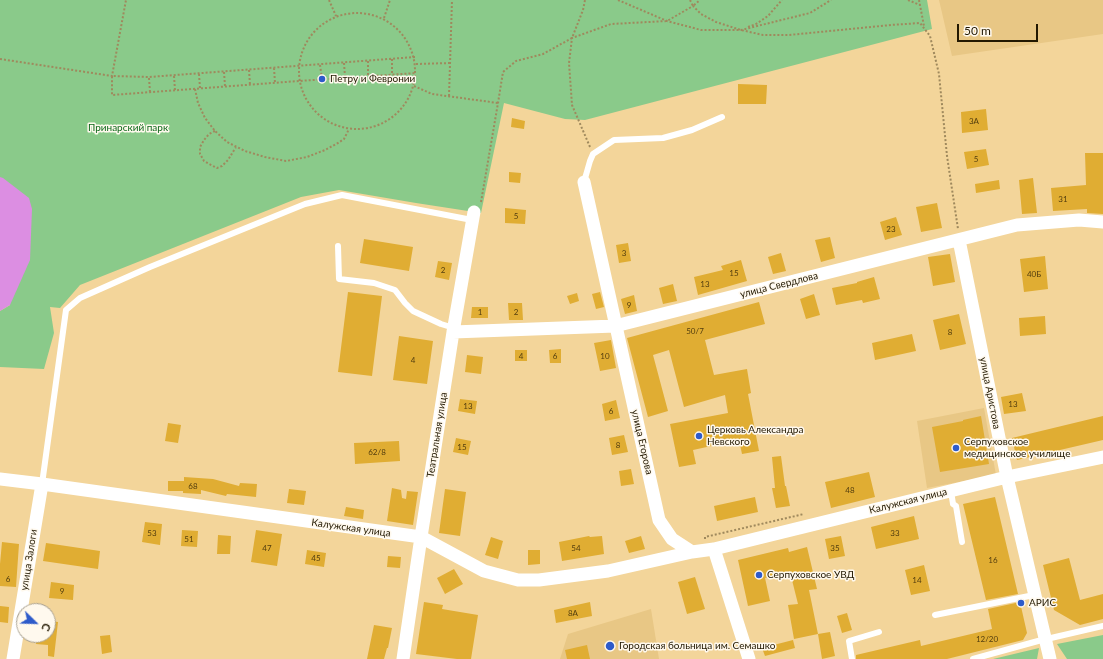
<!DOCTYPE html>
<meta charset="utf-8">
<style>
body{margin:0}
#map{position:relative;width:1103px;height:659px;overflow:hidden;background:#f3d59a;font-family:Lato,sans-serif}
canvas{display:block}
.north{position:absolute;left:16px;top:603px;width:40px;height:40px;box-sizing:border-box;background:#fff9ee;border:1px solid #a79f8f;border-radius:50%;rotate:113deg;font-size:11px;font-weight:700;line-height:16px;text-align:center;color:#221801}
.north::after{content:'';display:block;margin:auto;width:14px;height:18px;background:#2e5bca;clip-path:polygon(50% 0,100% 100%,50% 72%,0 100%)}
.scale{position:absolute;left:957px;top:24px;width:81px;height:18px;box-sizing:border-box;border:2px solid #221801;border-top:0;padding-left:5px;font-size:12px;line-height:14px;white-space:nowrap;color:#221801;-webkit-text-stroke:3px #fff9ee;paint-order:stroke}
</style>
<div id="map">
<canvas width="1103" height="659"></canvas>
<div class="north">С</div>
<div class="scale">50 m</div>
</div>
<script>
const context = document.querySelector('canvas').getContext('2d');
context.lineJoin = 'round';
function fillPath(path, color) {
  context.fillStyle = color;
  context.fill(path, 'evenodd');
}
function poly(rows) {
  const path = new Path2D();
  for (const r of rows) {
    if (r.length === 3) {
      path.moveTo(r[0] + r[2], r[1]);
      path.arc(r[0], r[1], r[2], 0, 2 * Math.PI);
      continue;
    }
    path.moveTo(r[0], r[1]);
    for (let i = 2; i < r.length; i += 2) path.lineTo(r[i], r[i + 1]);
  }
  return path;
}
function stroke(path, color, width, dash) {
  context.strokeStyle = color;
  context.lineWidth = width;
  context.lineCap = dash ? 'butt' : 'round';
  context.setLineDash(dash || []);
  context.stroke(path);
}
function label(font, color, halo, rows, align = 'center') {
  context.font = font + ' Lato,sans-serif';
  context.lineWidth = 3;
  context.setLineDash([]);
  context.textBaseline = 'middle';
  context.strokeStyle = halo;
  context.fillStyle = color;
  for (const [text, x, y, turn = 0] of rows) {
    context.save();
    context.translate(x, y);
    context.rotate((+turn || 0) * Math.PI / 180);
    context.textAlign = isNaN(turn) ? turn : align;
    if (halo) context.strokeText(text, 0, 0);
    context.fillText(text, 0, 0);
    context.restore();
  }
}
fillPath(poly([
 [939,0,1103,0,1103,34,952,56],
 [984,408,996,475,927,488,917,421],
 [651,609,659,659,560,659,568,634]
]), '#e8c785');
fillPath(poly([
 [0,0,927,0,932,29,585,120,565,119,504,103,481,213,416,203,339,190,301,197,80,285,60,308,50,307,54,333,44,369,0,367,0,311,10,305,0,301],
 [1103,635,1103,659,1067,659,1057,644],
 [1039,648,1037,659,993,659]
]), '#8aca8a');
fillPath(poly([
 [0,177,3,178,29,198,32,209,30,260,10,305,0,311]
]), '#dc8ee2');
fillPath(poly([
 [738,84,767,85,766,104,738,104],
 [986,109,988,130,962,133,961,112],
 [512,118,525,121,524,129,511,127],
 [986,149,989,165,967,169,964,152],
 [1085,153,1103,153,1103,214,1087,213,1087,209,1053,211,1051,188,1086,185],
 [509,172,521,173,520,183,509,182],
 [1033,178,1037,213,1022,214,1019,180],
 [999,180,1000,189,976,193,975,184],
 [937,203,942,228,921,232,916,207],
 [505,208,526,210,525,224,505,223],
 [896,217,902,235,885,240,880,222],
 [830,237,835,258,821,262,815,240],
 [364,239,413,247,409,271,360,263],
 [628,243,631,261,619,263,616,245],
 [781,253,786,271,773,274,768,257],
 [950,254,955,282,933,286,928,257],
 [1045,256,1048,289,1024,292,1020,259],
 [741,260,747,281,698,295,694,277,723,270,721,266],
 [438,261,452,263,449,280,435,277],
 [874,277,880,299,863,303,862,300,836,305,832,288,857,283,857,282],
 [673,284,677,301,663,304,659,288],
 [348,292,382,296,372,376,338,372],
 [600,292,604,307,596,309,592,294],
 [577,293,579,301,570,304,567,296],
 [814,294,820,315,806,319,800,299],
 [634,295,637,311,625,314,621,299],
 [759,302,765,324,705,340,714,375,747,369,751,393,748,394,759,451,742,454,739,440,693,450,696,464,679,467,670,424,728,413,725,395,684,407,669,350,653,355,668,411,648,417,627,338],
 [508,303,522,303,523,320,509,320],
 [472,307,488,307,488,318,471,318],
 [959,314,966,344,940,350,933,320],
 [1045,316,1046,334,1020,336,1019,318],
 [912,334,916,351,875,360,872,343],
 [399,336,433,341,427,384,393,380],
 [611,340,616,368,600,371,594,343],
 [561,349,561,363,550,363,549,350],
 [515,350,527,350,527,361,515,361],
 [467,355,483,357,481,374,465,372],
 [1022,393,1026,411,1004,414,1001,397],
 [460,399,477,401,475,414,458,411],
 [616,400,620,418,605,421,602,404],
 [981,416,989,464,940,472,932,427,963,421,963,420],
 [1103,416,1103,440,1017,460,1012,438],
 [168,423,181,425,178,443,165,441],
 [624,435,628,452,612,455,609,438],
 [456,438,471,441,468,455,453,452],
 [399,441,400,461,355,464,354,443],
 [781,456,785,486,786,486,790,506,776,508,772,488,775,488,772,457],
 [631,469,634,484,621,486,619,471],
 [869,472,875,497,831,508,825,482],
 [184,477,213,479,239,486,240,483,257,484,256,497,227,494,226,496,201,490,201,494,183,493,183,491,168,491,168,481,184,481],
 [392,488,401,490,402,498,406,499,407,491,418,492,413,525,387,521],
 [289,489,306,491,304,505,287,503],
 [445,489,466,492,460,536,439,533],
 [755,497,758,512,717,521,714,506],
 [995,497,1018,594,986,600,963,504],
 [346,507,364,510,363,519,344,516],
 [914,516,919,539,876,549,871,527],
 [145,522,162,524,160,545,142,542],
 [182,530,198,531,197,547,181,546],
 [256,530,282,534,277,566,251,562],
 [218,535,231,536,230,554,217,554],
 [589,536,590,537,602,536,604,554,562,561,559,542],
 [641,536,645,549,629,553,625,541],
 [841,536,845,556,829,559,825,539],
 [491,537,503,541,498,559,485,555],
 [2,542,19,544,16,587,0,586,0,564],
 [46,543,100,551,98,569,43,561],
 [807,547,817,589,809,590,818,634,794,639,788,605,798,604,790,572,765,578,770,601,748,606,738,560,788,548,789,552],
 [307,550,326,553,324,567,305,564],
 [528,550,540,550,540,564,528,565],
 [388,556,401,557,400,568,387,567],
 [1069,558,1080,600,1103,594,1103,619,1080,625,1054,610,1043,565],
 [924,565,930,591,911,595,905,570],
 [454,569,463,584,445,594,437,578],
 [695,577,705,609,687,614,678,582],
 [51,582,74,585,73,600,49,598],
 [424,602,443,605,442,609,478,615,471,659,457,659,416,654],
 [590,602,592,616,556,623,554,610],
 [1020,602,1027,633,1023,640,947,659,856,659,856,655,920,640,921,646,992,629,988,609],
 [0,606,9,607,8,623,0,622],
 [847,613,852,630,842,633,837,616],
 [48,621,58,622,54,657,48,656,48,645,36,644,37,635,48,635],
 [374,625,392,628,388,648,387,648,384,659,367,659],
 [830,632,835,656,822,659,818,634],
 [110,635,112,652,102,654,100,636],
 [793,640,795,648,765,656,762,648],
 [587,645,590,659,567,659,565,650]
]), '#e0ad33');
stroke(poly([
 [329,0,336,16],
 [618,0,667,21,701,30,741,30,810,13,831,0],
 [690,0,693,6,700,0],
 [908,0,920,5],
 [919,0,924,26],
 [357,71,58],
 [384,18,390,0],
 [748,27,756,24,768,16,782,0],
 [415,57,149,77,112,76,112,95,299,81,416,73],
 [0,59,112,76,126,0],
 [392,59,392,74],
 [368,61,368,76],
 [344,63,345,77],
 [416,64,451,63],
 [320,65,322,79],
 [274,68,275,83],
 [249,70,250,85],
 [224,72,225,86],
 [199,74,200,88],
 [174,76,175,90],
 [149,78,150,92],
 [414,86,432,94,498,103],
 [195,89,198,103,205,118,215,131,227,142,245,151,265,157,286,161,307,157,325,150,338,143,344,139,349,129],
 [449,96,452,0],
 [215,131,209,134,204,140,200,147,200,154,204,161,211,165,217,168,222,166,228,160,236,147],
 [590,147,572,105,569,63,572,38,611,24,667,21,693,6,701,14,716,22,741,30,763,35,789,35,891,25,920,23,930,36,939,74,947,156,958,229],
 [481,202,498,103,503,72,516,61,543,54,572,38,583,10,585,0],
 [705,539,705,537,804,514]
]), '#9f895d', 2, [2, 2]);
stroke(poly([
 [584,182,590,161,593,154,614,140,663,138,692,130,722,117],
 [338,246,339,279,374,283,395,290,405,303,413,311,441,324,454,328],
 [42,484,66,310,80,298,150,267,305,204,342,195,472,220],
 [951,491,953,504,956,506,962,542],
 [935,615,1034,595],
 [852,659,849,641,879,632],
 [973,659,1038,641,1103,626]
]), '#fff', 6);
stroke(poly([
 [584,182,659,520,672,539,692,552,714,549,1007,477,1103,457],
 [959,240,1007,477,1050,659],
 [453,332,615,326,1017,225,1079,220,1103,222],
 [0,479,42,484,421,537,484,571,518,580,539,580,608,571,692,552],
 [714,549,749,659],
 [13,659,42,484],
 [403,659,421,537,453,332,474,212]
]), '#fff', 13);
for (const [x, y, r, color] of [
 [322,79,4,"#2e5bca"],
 [699,436,4,"#2e5bca"],
 [956,448,4,"#2e5bca"],
 [759,575,4,"#2e5bca"],
 [1021,603,4,"#2e5bca"],
 [610,646,5,"#2e5bca"]
]) {
  const dot = new Path2D();
  dot.arc(x, y, r, 0, 2 * Math.PI);
  context.fillStyle = color;
  context.fill(dot);
  stroke(dot, '#fff9ee', 1.5);
}
label('8px', '#523d0e', null, [
 ["3А",974,121],
 ["5",976,159],
 ["31",1063,199],
 ["5",516,216],
 ["23",891,229],
 ["3",624,253],
 ["2",443,270],
 ["15",734,273],
 ["40Б",1034,274],
 ["13",705,284],
 ["9",629,305],
 ["1",480,312],
 ["2",516,312],
 ["50/7",695,331],
 ["8",950,332],
 ["4",521,356],
 ["6",555,356],
 ["10",605,356],
 ["4",413,360],
 ["13",1013,404],
 ["13",468,406],
 ["6",611,411],
 ["8",618,445],
 ["15",462,447],
 ["62/8",377,452],
 ["68",193,486],
 ["48",850,490],
 ["53",152,533],
 ["33",895,533],
 ["51",189,539],
 ["47",267,548],
 ["54",576,548],
 ["35",835,548],
 ["45",316,558],
 ["16",993,560],
 ["6",8,579],
 ["14",917,580],
 ["9",62,591],
 ["8А",573,613],
 ["12/20",987,639]
]);
label('10px', '#221801', '#fff9ee', [
 ["Петру и Февронии",330,79],
 ["Церковь Александра",707,430],
 ["Невского",707,442],
 ["Серпуховское",964,442],
 ["медицинское училище",964,454],
 ["Серпуховское УВД",767,575],
 ["АРИС",1029,603],
 ["Городская больница им. Семашко",619,646]
], 'left');
label('10px', '#0c6819', '#fff9ee', [
 ["Принарский парк",128,128]
]);
label('10px', '#221801', '#fff9ee', [
 ["улица Свердлова",779,285,-14],
 ["улица Аристова",990,393,79],
 ["Театральная улица",437,435,-81],
 ["улица Егорова",642,442,77],
 ["Калужская улица",908,501,-14],
 ["Калужская улица",351,528,8],
 ["улица Залоги",29,560,-81]
]);
</script>
